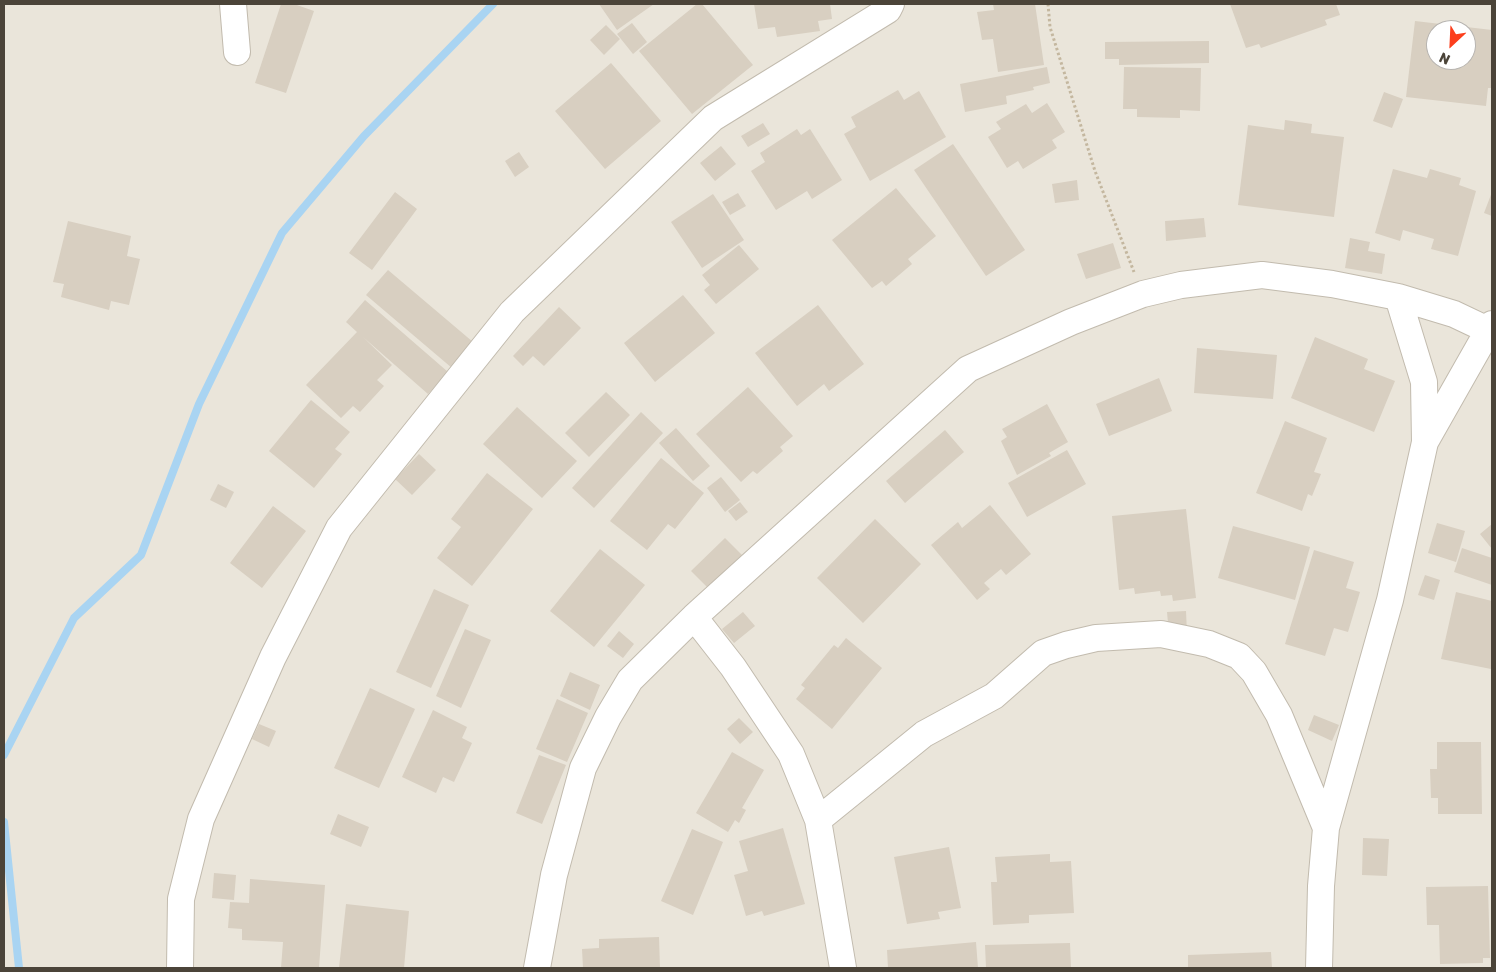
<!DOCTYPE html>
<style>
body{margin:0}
#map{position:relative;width:1496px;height:972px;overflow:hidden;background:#f6f3ec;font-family:Rubik,sans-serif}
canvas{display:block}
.frame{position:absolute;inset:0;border:5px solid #4b4439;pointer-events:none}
.north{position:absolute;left:1426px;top:20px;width:50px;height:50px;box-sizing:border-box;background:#fff;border:1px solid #b7b4b0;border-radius:50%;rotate:205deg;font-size:14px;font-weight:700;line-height:20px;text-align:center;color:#4b4439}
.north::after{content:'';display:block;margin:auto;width:18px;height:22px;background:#fc3f1d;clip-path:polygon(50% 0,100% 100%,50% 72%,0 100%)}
</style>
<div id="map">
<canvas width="1496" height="972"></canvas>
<div class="frame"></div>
<div class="north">N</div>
</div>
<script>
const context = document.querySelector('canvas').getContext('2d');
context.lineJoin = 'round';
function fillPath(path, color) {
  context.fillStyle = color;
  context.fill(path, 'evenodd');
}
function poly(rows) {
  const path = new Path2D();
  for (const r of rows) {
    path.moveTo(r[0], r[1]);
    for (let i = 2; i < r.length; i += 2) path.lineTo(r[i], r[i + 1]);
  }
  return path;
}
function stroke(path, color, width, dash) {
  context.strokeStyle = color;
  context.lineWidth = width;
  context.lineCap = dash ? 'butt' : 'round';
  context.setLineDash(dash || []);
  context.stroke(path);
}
fillPath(poly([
 [4,4,1492,4,1492,968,4,968],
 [1436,30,1466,30,1466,60,1436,60]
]), '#eae5da');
stroke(poly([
 [4,755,74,618,141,555,199,404,282,233,364,136,493,4],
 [4,822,19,968]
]), '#a9d4f2', 8);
fillPath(poly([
 [281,4,294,4,314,11,286,93,255,83],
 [599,4,654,4,617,30],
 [697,4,702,4,753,65,692,114,639,51],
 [754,4,830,4,832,19,818,21,820,31,777,37,775,27,758,29],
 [993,4,1035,4,1044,65,998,72,993,39,982,40,977,12,994,10],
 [1230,4,1336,4,1340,15,1325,20,1327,25,1261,48,1259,44,1246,48],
 [1415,21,1492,30,1492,88,1488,88,1486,106,1406,97],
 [1436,30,1466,30,1466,60,1436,60],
 [632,23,647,42,633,54,617,34],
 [606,25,620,39,604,55,590,40],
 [1209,41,1209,63,1119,65,1119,59,1105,59,1105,42],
 [611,63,661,121,605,169,555,111],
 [1047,67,1050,83,1033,87,1034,90,1006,96,1007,104,965,112,960,84],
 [1124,67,1201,68,1200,111,1180,110,1180,118,1137,117,1137,109,1123,109],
 [898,90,904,100,919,91,946,137,870,181,844,134,856,127,851,117],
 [1384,92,1403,99,1392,128,1373,121],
 [1047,103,1065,132,1052,140,1057,148,1023,169,1018,161,1007,168,988,137,1001,129,996,122,1026,104,1032,113],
 [1285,120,1312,124,1311,133,1344,137,1334,217,1238,205,1248,125,1284,130],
 [763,123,770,134,748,147,741,136],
 [797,129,801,135,810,129,842,180,812,199,807,191,776,210,751,171,765,162,760,153],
 [953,144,1025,250,986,276,914,170],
 [721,146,736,164,715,181,700,163],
 [519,152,529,167,515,177,505,161],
 [1393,169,1427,178,1430,169,1461,178,1459,185,1476,191,1458,256,1431,249,1434,239,1403,230,1400,241,1375,233],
 [1077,180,1079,200,1055,203,1052,184],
 [896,188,936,236,908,259,912,264,886,286,882,281,872,288,832,240],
 [395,192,417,209,372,270,349,253],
 [1492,192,1492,216,1484,213],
 [738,193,746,206,730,215,722,202],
 [713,194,744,240,702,268,671,222],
 [1204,218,1206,237,1166,241,1165,221],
 [68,221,131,236,127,256,140,259,129,305,111,301,109,310,61,297,64,284,53,282],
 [1350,238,1370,242,1368,251,1385,254,1382,274,1345,268],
 [1113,243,1121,268,1086,279,1077,254],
 [739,245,759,269,716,304,704,290,710,285,702,275],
 [388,270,473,342,452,368,366,295],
 [683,295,715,333,655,382,624,343],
 [365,300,448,372,428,394,363,337,392,365,377,380,384,386,360,412,353,406,341,418,306,385,357,332,346,322],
 [818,305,864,364,829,391,824,384,797,406,755,353],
 [559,307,581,328,544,366,533,356,523,366,513,356],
 [1315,337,1368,359,1364,369,1395,381,1374,432,1291,398],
 [1197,348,1277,355,1273,399,1194,393],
 [1159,378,1172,411,1109,436,1096,404],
 [748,387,793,436,780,447,783,451,757,474,753,471,741,482,696,434],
 [606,392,630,415,589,457,565,433],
 [311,400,350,432,335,449,342,454,314,488,269,451],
 [1047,404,1068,442,1049,453,1051,456,1017,475,1001,441,1007,437,1002,429],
 [517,407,577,461,542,498,483,444],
 [641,412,663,433,594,508,572,488],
 [1285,421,1327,438,1314,472,1321,474,1312,496,1308,494,1302,511,1256,493],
 [676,428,710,466,693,481,659,443],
 [945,430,964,452,905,503,886,481],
 [1067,450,1086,484,1027,517,1008,483],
 [419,454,436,470,412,495,395,479],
 [661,458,704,493,675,529,668,524,647,550,610,521],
 [487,473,533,509,472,586,437,558,461,527,451,519],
 [721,477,740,500,725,512,707,488],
 [218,484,234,492,226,508,210,500],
 [740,502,748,512,736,521,728,511],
 [990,505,1031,554,1006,575,1001,569,984,583,990,589,977,600,931,545,958,522,962,528],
 [273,506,306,531,262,588,230,563],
 [1186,509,1196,598,1173,601,1172,595,1161,596,1160,591,1135,594,1134,588,1119,590,1112,516],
 [875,519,921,564,863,623,817,578],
 [1437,523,1465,531,1456,562,1428,553],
 [1492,524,1492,549,1480,534],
 [1233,526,1310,547,1295,600,1218,578],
 [725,538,742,555,708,588,691,571],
 [1462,548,1492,558,1492,585,1454,572],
 [600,549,645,585,594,647,550,611],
 [1314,550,1354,562,1346,588,1360,592,1348,632,1334,628,1325,656,1285,644],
 [1425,575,1440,580,1434,600,1418,595],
 [434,589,469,605,431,688,396,672],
 [1456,592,1492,601,1491,669,1441,659],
 [1186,611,1187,633,1169,634,1167,612],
 [743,612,755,626,734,643,722,629],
 [465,629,491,640,461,708,436,696],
 [619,631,634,644,623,658,607,646],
 [846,638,882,668,832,729,796,699,805,688,801,685,834,645,838,648],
 [570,672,600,685,590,710,560,696],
 [370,688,415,709,379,788,334,768],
 [557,699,588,713,567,762,536,749],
 [433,710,467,727,462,738,472,743,454,782,443,777,436,793,402,777],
 [1314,715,1339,725,1332,741,1308,730],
 [739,718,753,732,740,744,727,729],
 [259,724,276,731,269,747,252,739],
 [1437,742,1481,742,1482,814,1438,814,1438,798,1431,798,1430,769,1437,769],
 [732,752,764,770,742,808,746,810,739,823,735,820,728,832,696,813],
 [539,755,566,765,542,824,516,813],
 [338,814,369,827,361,847,330,834],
 [783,828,805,904,764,916,762,911,746,916,734,875,748,871,739,841],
 [692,829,723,842,693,915,661,901],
 [1363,838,1389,839,1387,876,1362,875],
 [949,847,961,908,938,912,940,919,907,924,894,857],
 [1050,854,1050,862,1071,861,1074,913,1029,915,1029,923,993,925,991,882,997,882,995,857],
 [214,873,236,875,234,900,212,898],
 [250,879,325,885,319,968,281,968,283,942,242,940,242,929,228,928,230,902,249,903],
 [1488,886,1490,958,1483,958,1483,963,1440,964,1439,925,1427,925,1426,887],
 [346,904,409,911,404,968,339,968],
 [659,937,660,968,583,968,582,949,599,948,599,939],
 [976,942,978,968,888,968,887,950],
 [1070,943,1071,968,986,968,985,945],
 [1271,952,1272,968,1188,968,1188,955]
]), '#d8cfc1');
const street = poly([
 [233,4,237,52],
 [1425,442,1492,324],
 [694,617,733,667,791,754,818,820,843,968],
 [818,820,924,734,994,696,1043,653,1066,645,1096,638,1161,634,1209,644,1239,656,1254,672,1279,715,1326,828],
 [180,968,181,899,201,819,273,657,339,528,512,312,713,118,888,10,891,4],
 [537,968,554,875,583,768,608,717,630,680,694,617,968,369,1071,322,1143,294,1181,285,1262,275,1332,284,1398,297,1454,314,1492,332],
 [1319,968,1321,886,1326,828,1390,600,1425,442,1424,382,1398,297]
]);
stroke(street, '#c2bbae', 28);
stroke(poly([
 [1048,4,1050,27,1095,171,1134,272]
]), '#c4b79f', 3, [2.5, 2.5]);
stroke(street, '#fff', 26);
</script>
